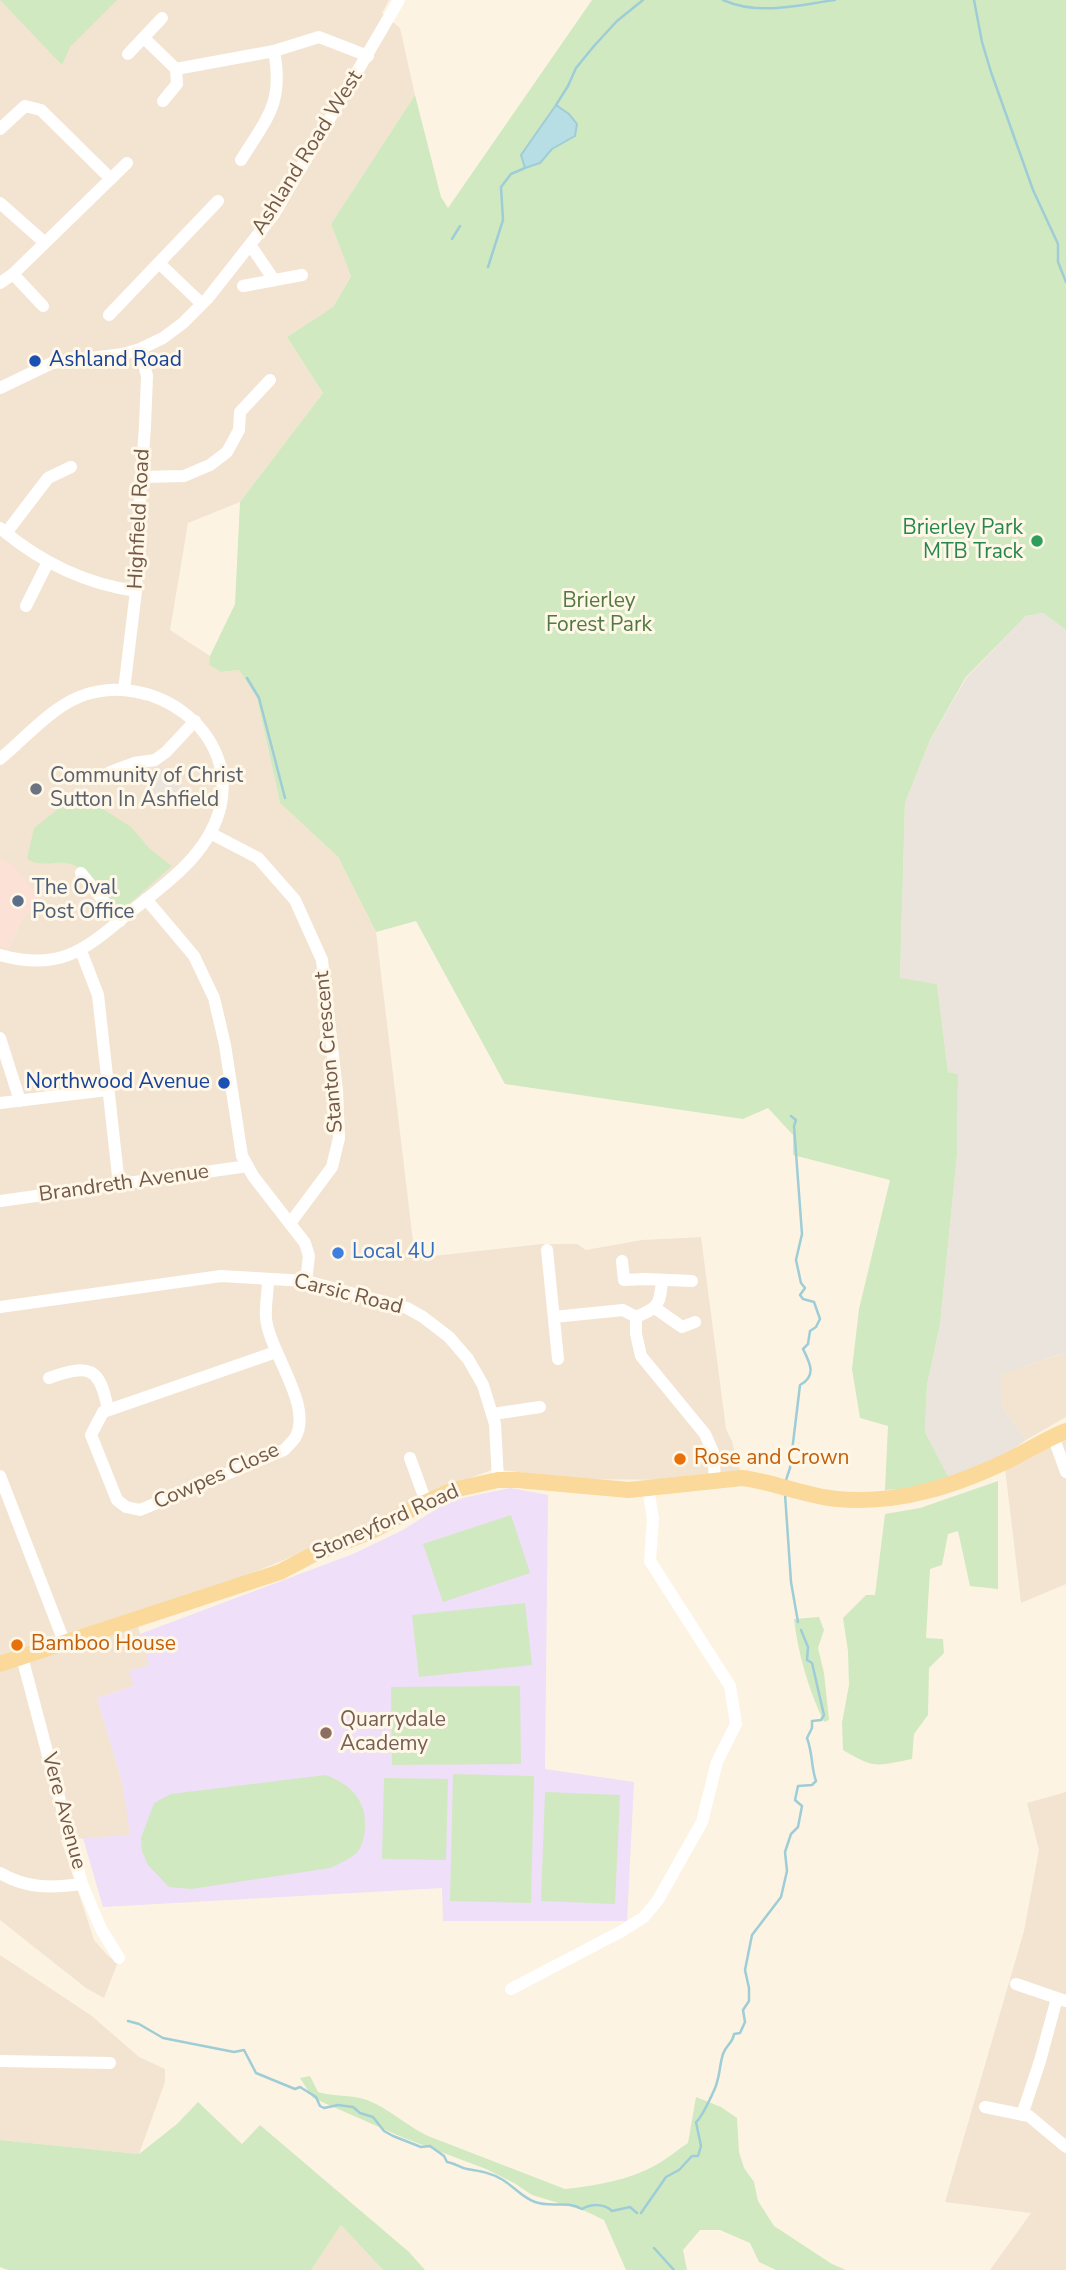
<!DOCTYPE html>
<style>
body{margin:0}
canvas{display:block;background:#fcf3e2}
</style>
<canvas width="1066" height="2270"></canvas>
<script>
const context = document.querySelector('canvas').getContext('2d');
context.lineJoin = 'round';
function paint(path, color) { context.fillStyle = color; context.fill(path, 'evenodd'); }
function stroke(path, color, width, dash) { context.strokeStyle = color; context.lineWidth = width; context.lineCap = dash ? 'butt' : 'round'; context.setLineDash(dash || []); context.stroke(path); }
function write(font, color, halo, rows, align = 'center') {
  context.font = font + ' "Nunito Sans",sans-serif'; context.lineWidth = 6; context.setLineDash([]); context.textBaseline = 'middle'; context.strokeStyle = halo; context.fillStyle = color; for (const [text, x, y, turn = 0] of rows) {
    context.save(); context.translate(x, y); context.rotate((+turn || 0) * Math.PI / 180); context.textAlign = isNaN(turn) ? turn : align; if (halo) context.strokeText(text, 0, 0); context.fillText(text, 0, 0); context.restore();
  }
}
const residential = new Path2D(`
 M0 0H389L382 13 400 28 415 95 331 224 351 275 333 307 287 337 323 393 240 502 188 523 170 630 210 656 209 665 221 672 239 670 257 698 280 803 338 857 376 932 415 1258 542 1244H577L586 1250 642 1240 701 1237 726 1429 732 1441 740 1472 678 1480 574 1479 494 1469 413 1500 370 1525 237 1579 135 1617 150 1665 133 1686 97 1698 122 1782 131 1835 61 1840 94 1940 109 1957 118 1962 104 1998 86 1988 0 1920Z
 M1064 1353 1066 1359V1417L1026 1440 1003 1408 999 1375Z
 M1066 1434V1584L1021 1603 1005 1468Z
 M1066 1792V2270H990L1031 2213 945 2202 1024 1931 1039 1850 1027 1803Z
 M0 1955 92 2016 139 2057 165 2069V2082L139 2154 0 2140Z
 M341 2225 383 2270H311Z`);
const commercial = new Path2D(`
 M0 859 13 865 43 902 24 917 9 949 0 946Z`);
const industrial = new Path2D(`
 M1043 613 1066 630V1359L1063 1353 1000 1375 1003 1408 1026 1440 1004 1456 950 1480 925 1432 927 1385 940 1325 957 1155 958 1074 948 1072 937 984 900 979 905 803 930 740 967 677 1026 616Z
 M159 765 184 785 168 804 143 783Z`);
const education = new Path2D(`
 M510 1488 548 1495 545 1769 634 1782 627 1921H443L442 1888 103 1907 83 1838 130 1835 122 1782 97 1698 133 1686 129 1671 149 1665 140 1634 353 1554 401 1531 440 1507 439 1503Z`);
const green = new Path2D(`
 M0 0H117L70 47 62 65Z
 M592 0H1066V630L1043 613 1026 616 966 677 930 740 905 803 900 978 937 984 948 1072 958 1074 957 1155 940 1325 927 1385 925 1432 950 1480 915 1488 885 1490 888 1426 860 1418 852 1369 859 1309 890 1180 793 1155V1135L768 1108 743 1119 505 1084 416 921 376 932 338 857 280 803 257 698 239 670 221 672 209 665 210 656 235 604 240 502 323 393 287 337 333 307 351 276 331 224 415 95 441 197 448 208Z
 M77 794H93L103 809 131 827 151 850 172 866 121 911H117C104 895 88 865 65 863 51 862 41 867 27 859L34 828Z
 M998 1481V1589L970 1586 958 1531 948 1534 942 1565 930 1569 926 1638 943 1639 944 1653 929 1668 928 1715 914 1734 912 1759C876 1766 875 1769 843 1750L842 1723 849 1685 848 1651 843 1618 866 1595H875L885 1514 920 1508Z
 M511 1515 530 1573 443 1602 423 1544Z
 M525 1603 532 1665 419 1677 412 1615Z
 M819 1617 824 1630 818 1648 824 1673 829 1720 824 1722C809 1691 798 1654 794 1619Z
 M520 1686 521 1764 392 1765 391 1687Z
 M453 1774 534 1776 531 1903 450 1901Z
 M326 1775C351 1785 367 1800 365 1829 365 1835 362 1845 359 1850 352 1859 340 1863 330 1868L191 1889 169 1887 148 1865 142 1851 141 1838 154 1803 171 1794Z
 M384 1778 448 1779 446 1860 382 1859Z
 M545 1792 620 1795 615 1904 541 1901Z
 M310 2076 318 2092C334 2097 351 2094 367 2100 388 2108 407 2126 428 2136L565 2189C595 2186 629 2180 656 2165 667 2159 677 2150 688 2143L696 2097 721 2107 737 2118 739 2152 744 2168 754 2182 758 2201 774 2226 832 2264 846 2270H776L759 2262 750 2243 720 2230H700L683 2250 687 2270H626L604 2220 585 2211 532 2195 514 2183 486 2169 404 2138 313 2098 300 2078Z
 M198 2102 242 2144 260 2125 409 2252 425 2270H383L341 2225 311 2270H8L0 2267V2140L139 2154 177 2124Z`);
const water = new Path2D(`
 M556 105 569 114 577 124 575 136 552 149 540 163 525 168 521 155Z`);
const stream = new Path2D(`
 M723 0C759 16 797 5 835 0
 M974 0 982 42 991 72 1033 190 1058 244V262L1066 282
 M556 105 568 86 576 68 594 46 617 21 643 0
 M452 239 460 226
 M488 267 503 220 501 187 511 174 525 168
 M247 678 259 698 285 798
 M786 1480 790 1468 800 1385C817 1376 810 1363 803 1349L808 1344 810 1331 816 1327 820 1319 814 1302 803 1299 800 1295 805 1288 801 1283 796 1260 802 1234 794 1126 796 1120 791 1116
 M785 1494 791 1582 798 1622
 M128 2021 139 2024 163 2038 234 2052 244 2050 256 2073 295 2089 300 2087 316 2097 320 2106 324 2108 338 2105 353 2107 360 2113 373 2117 384 2131 393 2136 421 2147 430 2146 444 2156 447 2162C455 2163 460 2168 467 2169 480 2171 492 2173 503 2180 513 2186 523 2198 535 2202 552 2208 566 2200 582 2209 591 2204 604 2203 612 2211L630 2207 637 2213
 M641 2213 666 2177 679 2170 692 2156H698L701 2146 696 2122C701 2119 716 2088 717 2082 720 2073 720 2063 723 2054 726 2045 733 2043 734 2034L740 2033 745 2022 743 2010 749 2001V1988L745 1970 752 1935 781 1897 787 1871 785 1852 791 1834 798 1827 802 1806 795 1800 798 1786 812 1785 816 1781C811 1767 813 1754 807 1738L812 1728V1721L821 1720 824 1715 812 1663 807 1660 808 1647 801 1630
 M654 2248 674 2270`);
const minor = new Path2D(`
 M144 38 176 69 274 51 319 37 368 56
 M128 54 162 18
 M163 101 177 84 176 69
 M0 129 25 106 41 110 111 179
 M241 160C267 118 284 103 274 51
 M0 203 44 242
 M251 246 274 280
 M159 263 202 304
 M13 274 43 306
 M0 283 13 274 127 163
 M243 286 302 275
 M109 315 218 201
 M0 388 52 363 123 354 140 349 163 338 183 323 208 298 274 214 399 0
 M142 477 184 476 210 465 227 452 239 430 240 412 270 380
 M0 528C39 561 86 584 136 591
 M6 533 48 478 71 467
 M26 606 48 562
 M124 690 136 591 138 526 145 426 147 376 140 349
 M0 759C25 738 50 709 79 697 152 668 242 732 219 812 205 859 160 888 124 917 83 952 57 971 0 955
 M110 772 134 763 155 760 166 752 195 721
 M210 833 258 858 295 900 322 960 337 1091 339 1138 332 1167 291 1222
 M81 873 120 921
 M146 899 194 956 214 998 225 1045 242 1156 253 1176 305 1243 309 1256 306 1281
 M81 951 98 995 119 1185
 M0 1038 20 1101
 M0 1103 107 1090
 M0 1201 248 1166
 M547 1250 558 1359
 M622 1261 624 1280 645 1279 692 1281
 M268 1279C268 1292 265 1306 266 1318 269 1352 314 1406 295 1438 292 1442 288 1446 284 1450L140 1510 126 1507 117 1500 91 1435 103 1412 276 1352
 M0 1307 221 1276 306 1281 407 1308 423 1317 449 1337 468 1359 483 1385 495 1424 498 1480
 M655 1308 682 1327 695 1322
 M554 1317 623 1310 636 1317V1334L641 1356 705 1434 713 1452 715 1479
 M636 1317C659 1307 660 1305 662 1280
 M49 1378C89 1364 100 1366 108 1410
 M493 1414 540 1407
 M1053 1436 1066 1472
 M410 1458 426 1502
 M0 1476 65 1644
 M22 1657 82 1884 101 1929 119 1958
 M0 1873C27 1889 52 1888 82 1884
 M1016 1984 1066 2001
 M511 1989 622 1931 644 1917 658 1900 702 1822 717 1762 736 1724 730 1686 650 1561 653 1519 648 1488
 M0 2061 110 2063
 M985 2107 1029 2116 1066 2147
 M1022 2115 1040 2061 1057 1998`);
const major = new Path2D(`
 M0 1664 280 1572 316 1553 372 1531 418 1506 453 1490 498 1480H518L629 1490 742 1478C775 1482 805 1496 837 1499 899 1505 958 1485 1013 1458 1031 1449 1048 1438 1066 1431`);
const markers = [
 [35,361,7,"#1a4fb4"],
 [1037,541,7,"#2e9e5b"],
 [36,789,7,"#6b7280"],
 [18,901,7,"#5c6f8a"],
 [224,1083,7,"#1a4fb4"],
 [338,1253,7,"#3f7fe0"],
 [680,1459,7,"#e8710a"],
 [17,1645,7,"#e8710a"],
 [326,1733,7,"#8d6e63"]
];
const streetNames = [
 ["Ashland Road West",308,153,-58],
 ["Highfield Road",140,519,-87],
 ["Stanton Crescent",330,1052,-95],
 ["Brandreth Avenue",124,1184,-8],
 ["Carsic Road",348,1295,14],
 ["Cowpes Close",217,1477,-24],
 ["Stoneyford Road",386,1523,-24],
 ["Vere Avenue",63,1811,75]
];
const transitNames = [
 ["Ashland Road",49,361],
 ["Northwood Avenue",210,1083,"right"]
];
const leisureNames = [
 ["Brierley Park",1023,529],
 ["MTB Track",1023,553]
];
const parkNames = [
 ["Brierley",599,602],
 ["Forest Park",599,626]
];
const worshipNames = [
 ["Community of Christ",50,777],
 ["Sutton In Ashfield",50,801]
];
const serviceNames = [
 ["The Oval",32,889],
 ["Post Office",32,913]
];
const shopNames = [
 ["Local 4U",352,1253]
];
const foodNames = [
 ["Rose and Crown",694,1459],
 ["Bamboo House",31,1645]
];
const educationNames = [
 ["Quarrydale",340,1721],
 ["Academy",340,1745]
];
paint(residential, '#f3e4d1');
paint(commercial, '#fce2d6');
paint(industrial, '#ebe4dd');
paint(education, '#efdff8');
paint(green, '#d1e9c1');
paint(water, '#b7dee5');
stroke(water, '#9ecdd7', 2);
stroke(stream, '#9ecdd7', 2.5);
stroke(minor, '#fff', 12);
stroke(major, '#fad99b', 16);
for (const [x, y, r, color] of markers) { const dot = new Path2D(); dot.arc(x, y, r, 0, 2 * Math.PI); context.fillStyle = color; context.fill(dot); stroke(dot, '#fff7e8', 2.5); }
write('21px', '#735949', '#fff7e8', streetNames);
write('21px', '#164399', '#fff7e8', transitNames, 'left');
write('21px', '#27864d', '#fff7e8', leisureNames, 'right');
write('21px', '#517941', '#fff7e8', parkNames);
write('21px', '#5b616d', '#fff7e8', worshipNames, 'left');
write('21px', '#4e5e75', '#fff7e8', serviceNames, 'left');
write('21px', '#366cbe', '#fff7e8', shopNames, 'left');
write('21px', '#c56008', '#fff7e8', foodNames, 'left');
write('21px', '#785e54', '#fff7e8', educationNames, 'left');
</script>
